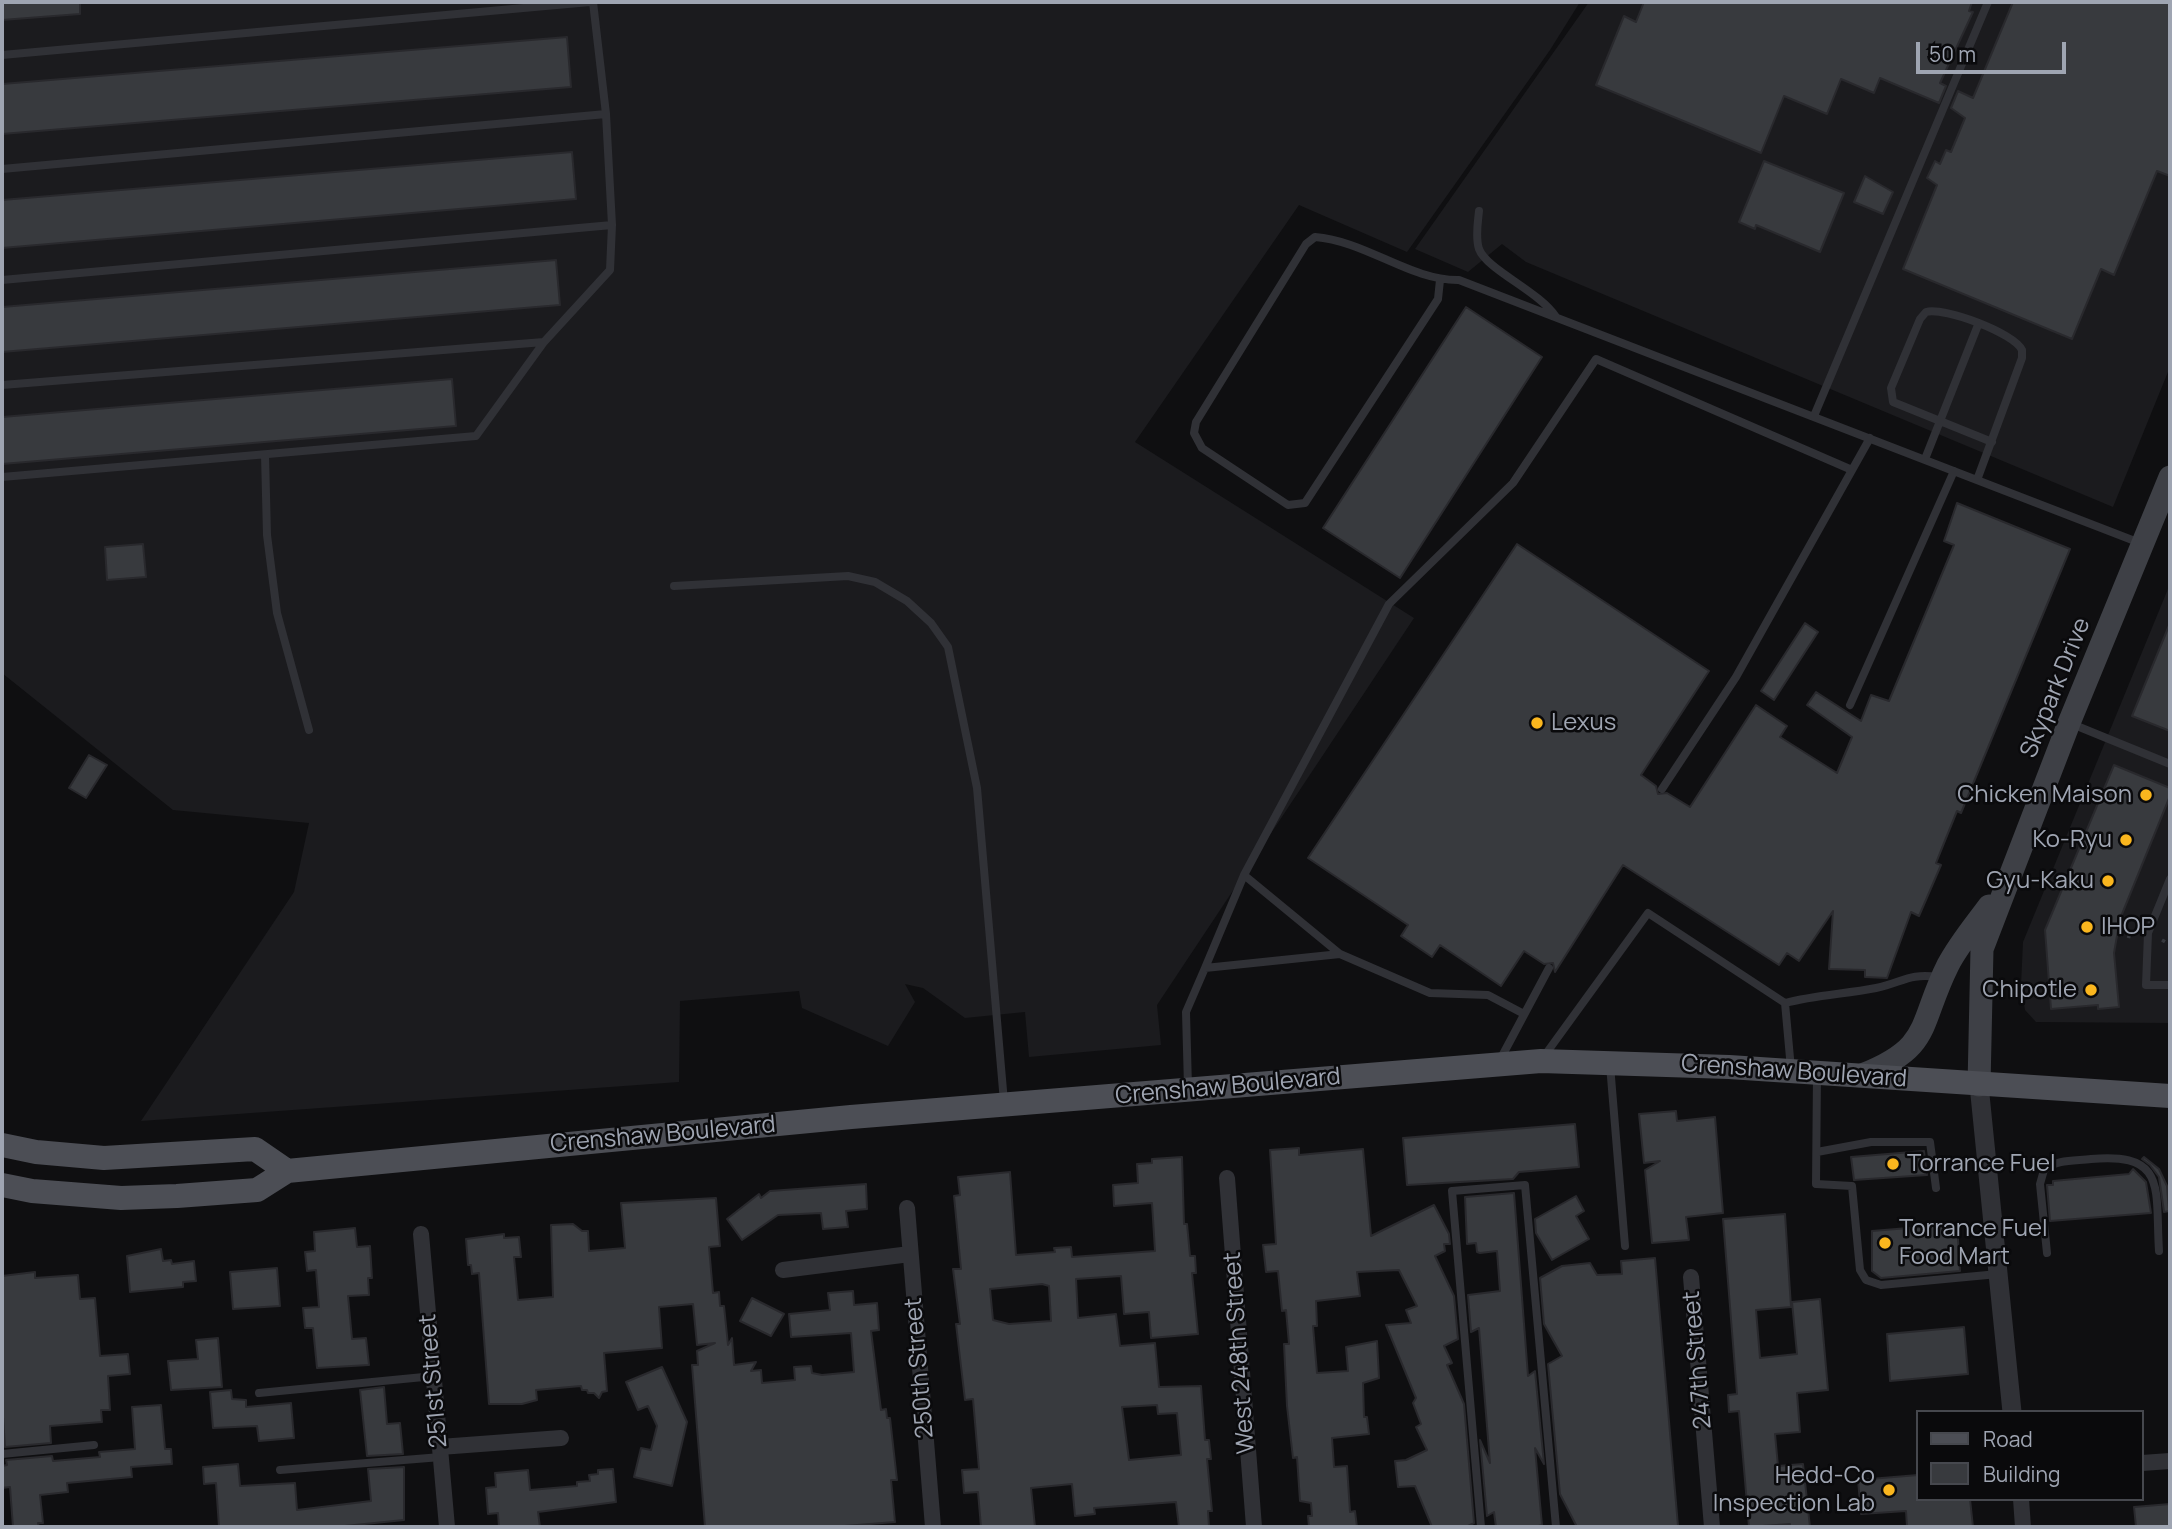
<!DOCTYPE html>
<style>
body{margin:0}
#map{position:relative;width:2172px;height:1529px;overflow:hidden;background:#0f0f11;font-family:Manrope,sans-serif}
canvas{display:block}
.frame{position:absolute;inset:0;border:4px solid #9fa5b2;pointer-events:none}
.legend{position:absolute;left:1916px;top:1410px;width:228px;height:91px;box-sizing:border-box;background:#0a0a0c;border:2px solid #46484e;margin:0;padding:9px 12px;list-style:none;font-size:21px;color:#9fa5b2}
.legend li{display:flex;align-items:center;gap:14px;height:35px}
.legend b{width:35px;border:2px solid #46484e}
.scale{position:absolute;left:1916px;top:42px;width:150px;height:32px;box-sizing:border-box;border:4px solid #9fa5b2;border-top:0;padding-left:9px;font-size:21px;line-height:24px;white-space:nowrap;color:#9fa5b2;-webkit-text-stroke:5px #0a0a0c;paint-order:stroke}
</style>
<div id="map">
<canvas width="2172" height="1529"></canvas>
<div class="frame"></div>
<ul class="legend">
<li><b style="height:9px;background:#4c4e55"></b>Road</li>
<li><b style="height:19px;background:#383a3e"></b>Building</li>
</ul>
<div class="scale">50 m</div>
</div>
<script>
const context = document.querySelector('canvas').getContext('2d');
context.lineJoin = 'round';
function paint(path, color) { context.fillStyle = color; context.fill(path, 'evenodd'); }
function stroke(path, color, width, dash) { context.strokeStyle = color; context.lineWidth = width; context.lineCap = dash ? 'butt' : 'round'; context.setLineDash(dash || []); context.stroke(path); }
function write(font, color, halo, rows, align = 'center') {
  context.font = font + ' Manrope,sans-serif'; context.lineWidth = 5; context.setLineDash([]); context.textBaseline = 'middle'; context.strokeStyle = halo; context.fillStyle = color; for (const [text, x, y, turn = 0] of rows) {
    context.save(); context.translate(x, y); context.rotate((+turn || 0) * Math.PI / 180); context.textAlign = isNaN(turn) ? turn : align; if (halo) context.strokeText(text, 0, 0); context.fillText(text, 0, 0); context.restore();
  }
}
const built = new Path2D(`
 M2 2H1580L1550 50 1407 252 1299 205 1135 442 1414 618 1157 1005 1161 1045 1029 1057 1025 1012 965 1018 923 988 905 984 915 1002 888 1046 802 1008 799 991 680 1001 679 1082 141 1121 294 892 309 823 173 810 2 673Z
 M1589 2H2170V367L2113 507 1526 262 1502 244 1468 272 1415 249Z
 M2170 584V1023L2036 1022 2025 1010 2021 985 2023 942Z`);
const building = new Path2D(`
 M2 2H80V14L2 20Z
 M1644 2H1972L1969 11 1973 12 1940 83 1946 86 1939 103 1880 78 1874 93 1841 79 1827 114 1784 96 1761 153 1596 85 1624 16 1636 22Z
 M2013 2H2170V176L2157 171 2114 275 2101 269 2072 339 1903 269 1937 185 1927 178 1935 161 1940 164 1946 150 1951 152 1965 118 1951 108 1958 91 1973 98Z
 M567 37 571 87 2 134V84Z
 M572 152 576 199 2 248V200Z
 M1764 161 1844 193 1820 252 1756 225 1755 229 1739 222Z
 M1865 176 1893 192 1883 214 1854 202Z
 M556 260 560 305 2 352V307Z
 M1466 307 1542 357 1400 578 1323 528Z
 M452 379 456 426 2 464V417Z
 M1957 503 2070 549 1961 813 1957 811 1942 848 1936 863 1941 865 1919 916 1911 912 1887 978 1865 977V970L1829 969 1833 911 1799 961 1787 953 1779 965 1623 865 1555 972 1553 963 1544 964 1524 951 1501 986 1440 945 1432 957 1401 936 1408 925 1308 858 1517 544 1709 671 1641 775 1656 786 1658 794 1667 793 1690 807 1756 705 1787 726 1780 737 1837 773 1852 737 1807 705 1816 692 1861 721 1871 695 1889 701 1954 545 1944 541Z
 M143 544 146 577 107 580 105 547Z
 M1805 623 1818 632 1774 700 1761 691Z
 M2170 623V731L2132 716Z
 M89 755 107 765 86 798 69 788Z
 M2114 765 2170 788V796L2120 919 2114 953 2119 1007 2098 1009V1005L2051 1009 2045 930Z
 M1676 1111 1677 1121 1715 1117 1723 1213 1686 1217 1689 1240 1652 1243 1645 1170 1660 1161 1644 1163 1639 1114Z
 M1575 1124 1579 1167 1519 1172 1513 1179 1407 1185 1403 1138Z
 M1299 1148V1155L1363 1149 1371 1236 1434 1205 1449 1234 1450 1244H1444L1445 1251 1435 1256 1454 1296 1458 1339 1444 1346 1452 1363 1447 1365 1464 1404 1474 1523 1466 1527H1432L1415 1486 1398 1487 1395 1461 1406 1460 1427 1450 1416 1427 1421 1424 1413 1403 1416 1398 1386 1325 1411 1323 1406 1310 1417 1306 1399 1270 1357 1272 1360 1296 1316 1301 1317 1326H1313L1317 1373 1348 1371 1346 1347 1377 1341 1379 1378 1363 1383 1364 1417H1367L1369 1434 1332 1438 1334 1467 1347 1466 1350 1512 1355 1511 1357 1527H1309L1308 1516H1312L1311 1503 1300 1501 1297 1457 1293 1458 1287 1406 1284 1344H1289L1286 1310 1282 1311 1278 1271 1266 1272 1263 1245 1276 1244 1270 1150Z
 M1924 1151 1927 1175 1854 1180 1851 1157Z
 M1182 1157 1184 1224H1187L1190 1256H1195L1196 1273H1192L1198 1334 1151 1338 1149 1312 1124 1314 1121 1276 1076 1279 1078 1318 1116 1314 1120 1346 1155 1343 1159 1387 1201 1386 1205 1440H1209L1211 1459H1207L1212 1511H1208L1209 1527H1179L1176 1502 1094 1508 1095 1514 1075 1516 1072 1484 1031 1488 1035 1527H981L978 1492 964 1493 962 1470 979 1469 973 1399 965 1400 956 1324H960L953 1269H961L954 1196 960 1195 958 1177 1010 1172 1016 1255 1055 1252 1054 1248 1071 1247 1072 1257 1155 1251 1152 1203 1114 1206 1113 1185 1138 1183 1137 1164 1152 1163V1159ZM1042 1284 1049 1286 1051 1321 1009 1324 993 1320 990 1289ZM1157 1405 1158 1414 1177 1413 1181 1455 1129 1460 1122 1407Z
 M2144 1157 2159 1169 2167 1186 2169 1211 2164 1212 2159 1177 2150 1165 2142 1159Z
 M2133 1169 2146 1182 2151 1213 2050 1221 2047 1185H2053V1181L2129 1174Z
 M866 1184 867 1209 846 1211 848 1227 823 1229 821 1213 778 1215 742 1240 727 1219 759 1194 761 1198 770 1191Z
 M1514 1193 1528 1376 1535 1371 1544 1464 1535 1448 1542 1525 1535 1527H1496L1494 1512 1487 1516 1480 1440 1490 1463 1479 1328 1471 1332 1468 1295 1500 1291 1497 1251 1480 1253 1477 1252 1476 1243 1467 1244 1465 1197Z
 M1576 1196 1584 1211 1576 1216 1589 1239 1552 1260 1536 1233 1535 1219Z
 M716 1198 720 1246 709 1247 713 1293 719 1292 720 1306H724L728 1345 732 1338 734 1365 756 1362 751 1371 761 1370 762 1383 795 1380 794 1367 811 1366 812 1373 822 1375 854 1372 851 1333 791 1337 789 1314 830 1310 828 1293 853 1291 854 1305 877 1303 879 1330 871 1331 881 1410 886 1409 887 1418H890L897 1480H891L895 1522 832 1527H705L692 1365H698L697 1351 715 1343 697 1345 693 1304 659 1307 662 1348 604 1353 607 1391 602 1392 599 1398 594 1393H588L587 1390H582L581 1386 536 1390 537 1400 522 1404H489L479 1273 472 1274 471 1265H468L466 1239 504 1234V1238L519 1237 521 1257H514L518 1300 553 1297 551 1225 573 1224 582 1231H588L589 1251 625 1248 621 1203Z
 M1785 1214 1791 1307 1756 1310 1760 1358 1797 1354 1792 1302 1820 1299 1828 1390 1797 1393 1800 1432 1775 1434 1778 1466 1803 1464 1810 1527H1790V1524L1749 1527 1739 1411 1729 1412 1728 1395 1737 1394 1723 1219Z
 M1957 1224 1960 1271 1881 1278 1872 1271V1231Z
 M355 1228 357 1247 370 1246 372 1278H368L369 1295 348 1296 352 1339 366 1338 369 1365 317 1368 313 1328H305L303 1308 319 1307 316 1270 307 1271 305 1252 315 1251 314 1232Z
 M161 1249 163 1261 171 1260 172 1264 194 1261 196 1281 183 1282V1287L130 1292 127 1256Z
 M1655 1258 1678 1526 1577 1527 1560 1494 1548 1364 1562 1356 1544 1324 1540 1278 1562 1266 1590 1263 1597 1275 1622 1274 1621 1261Z
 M277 1268 280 1306 233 1309 230 1272Z
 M35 1272V1278L78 1275 80 1299 95 1298 100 1356 128 1354 130 1374 108 1376 110 1410H101L102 1422 50 1426 51 1443 5 1447 2 1402V1276Z
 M752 1298 784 1314 771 1336 740 1321Z
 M1964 1327 1968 1374 1890 1381 1887 1334Z
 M218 1338 222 1387 171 1390 168 1361 198 1359 196 1340Z
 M662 1367 687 1422 672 1486 634 1477 641 1448 651 1450 657 1426 648 1406 638 1410 626 1382Z
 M384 1387 387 1424 400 1423 403 1454 367 1456 360 1390Z
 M231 1390 232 1399 246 1400V1407L291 1403 294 1438 259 1441 257 1426 213 1428 210 1392Z
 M161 1405 165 1449H171L172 1464 131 1467 132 1477 67 1483 68 1492 40 1495 43 1523H38L39 1527H13L10 1487 2 1488V1466L7 1465 6 1460 52 1456 53 1461 100 1457 99 1452 135 1449 132 1407Z
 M238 1464 240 1486 295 1483 297 1510 371 1501 368 1469 404 1467V1520L335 1527H219L216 1483 204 1484 203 1467Z
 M613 1469 616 1502 538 1512 540 1527H499L498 1513 488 1514 486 1488 496 1487 495 1473 528 1470 530 1490 577 1486V1482L590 1481 589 1475 598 1474V1470Z
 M1918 1475V1499H1970L1973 1527H1907L1906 1511 1861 1514 1858 1480Z
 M2170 1504V1527H2136L2134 1507Z`);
const path = new Path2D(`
 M2119 934 2135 938
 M2162 940 2170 945`);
const service = new Path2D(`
 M593 2 606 114
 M2 55 590 2
 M2 169 606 114 612 225
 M1479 211C1478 222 1475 237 1479 249 1487 270 1539 291 1556 317
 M2 280 612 225 610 270 544 342
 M1440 280 1438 299 1305 503 1288 505 1202 448 1194 433 1196 422 1306 244 1315 237C1366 241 1411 281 1459 280L2140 543
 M2 385 544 342 476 436 2 477
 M1814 416 1988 2
 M265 455 267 535 277 613 309 730
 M1925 459 1978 325
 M1977 480 2022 358V350C2014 333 1945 307 1926 312L1920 319 1891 388 1893 402 1992 442
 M674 586 848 576 875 582 907 601 931 623 948 647 977 788 1004 1102
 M1850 705 1954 471
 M2072 724 2170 764
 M1662 789 1736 677 1870 438
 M1244 875 1205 968 1340 954
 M2170 879 2148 933 2146 985H2170
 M1785 1003 1791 1069
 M1524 1014 1488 995 1430 993 1340 954 1244 875 1389 604 1513 483 1596 359 1852 470
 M1545 1055 1648 913 1785 1003C1815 995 1845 994 1876 988 1904 982 1908 973 1939 977
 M1501 1058 1549 968
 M1610 1065 1625 1246
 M1817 1075 1816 1184 1852 1186 1860 1270 1866 1280 1881 1285 1998 1274
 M1188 1087 1186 1012 1205 968
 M1817 1152 1871 1142H1930L1936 1188
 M2047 1253 2040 1184 2044 1170C2057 1159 2075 1161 2091 1159 2168 1152 2155 1190 2159 1251
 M259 1393 434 1376
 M2 1454 94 1445
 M280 1470 441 1457
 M1481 1527 1452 1191 1525 1185 1556 1527`);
const minor = new Path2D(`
 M1227 1178 1254 1527
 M907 1208 933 1527
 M421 1234 447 1527
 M783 1270 910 1254
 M1691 1277 1712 1527
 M440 1447 561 1438
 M2142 1463 2170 1461
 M2021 1499 2023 1527`);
const tertiary = new Path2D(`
 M1979 1085 2012 1412`);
const secondary = new Path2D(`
 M1862 1075C1933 1047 1918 1025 1948 965 1959 944 1975 925 1989 906
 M1979 1085 1982 949 2069 723 2170 477`);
const primary = new Path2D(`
 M2 1145 36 1152 104 1158 255 1149 287 1171
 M2 1185 32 1191 121 1198 177 1196 257 1190 287 1171 851 1117 1541 1061 1729 1067 2170 1096`);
const markers = [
 [1537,723,7,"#fab61e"],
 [2146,795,7,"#fab61e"],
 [2126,840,7,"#fab61e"],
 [2108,881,7,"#fab61e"],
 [2087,927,7,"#fab61e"],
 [2091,990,7,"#fab61e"],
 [1893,1164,7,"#fab61e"],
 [1885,1243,7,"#fab61e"],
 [1889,1490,7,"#fab61e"]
];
const streetNames = [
 ["Skypark Drive",2056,688,-68],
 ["Crenshaw Boulevard",1794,1072,4],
 ["Crenshaw Boulevard",1228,1087,-5],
 ["Crenshaw Boulevard",663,1135,-5],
 ["West 248th Street",1240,1353,-94],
 ["247th Street",1698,1360,-95],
 ["250th Street",920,1368,-95],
 ["251st Street",434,1381,-95]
];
const poiNames = [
 ["Lexus",1551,723,"left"],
 ["Chicken Maison",2132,795],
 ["Ko-Ryu",2112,840],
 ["Gyu-Kaku",2094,881],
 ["IHOP",2101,927,"left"],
 ["Chipotle",2077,990],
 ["Torrance Fuel",1907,1164,"left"],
 ["Torrance Fuel",1899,1229,"left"],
 ["Food Mart",1899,1257,"left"],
 ["Hedd-Co",1875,1476],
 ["Inspection Lab",1875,1504]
];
paint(built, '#1b1b1e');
paint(building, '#383a3e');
stroke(building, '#29292d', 2);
stroke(path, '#36383d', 3.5, [3.5, 5]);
stroke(service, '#303136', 8);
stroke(minor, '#303136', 16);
stroke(tertiary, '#303136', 19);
stroke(secondary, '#3e4046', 23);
stroke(primary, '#4c4e55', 24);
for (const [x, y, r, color] of markers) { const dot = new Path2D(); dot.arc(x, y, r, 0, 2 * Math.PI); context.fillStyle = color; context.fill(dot); stroke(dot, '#0a0a0c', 2.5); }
write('24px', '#9fa5b2', '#0a0a0c', streetNames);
write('24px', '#9fa5b2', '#0a0a0c', poiNames, 'right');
</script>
